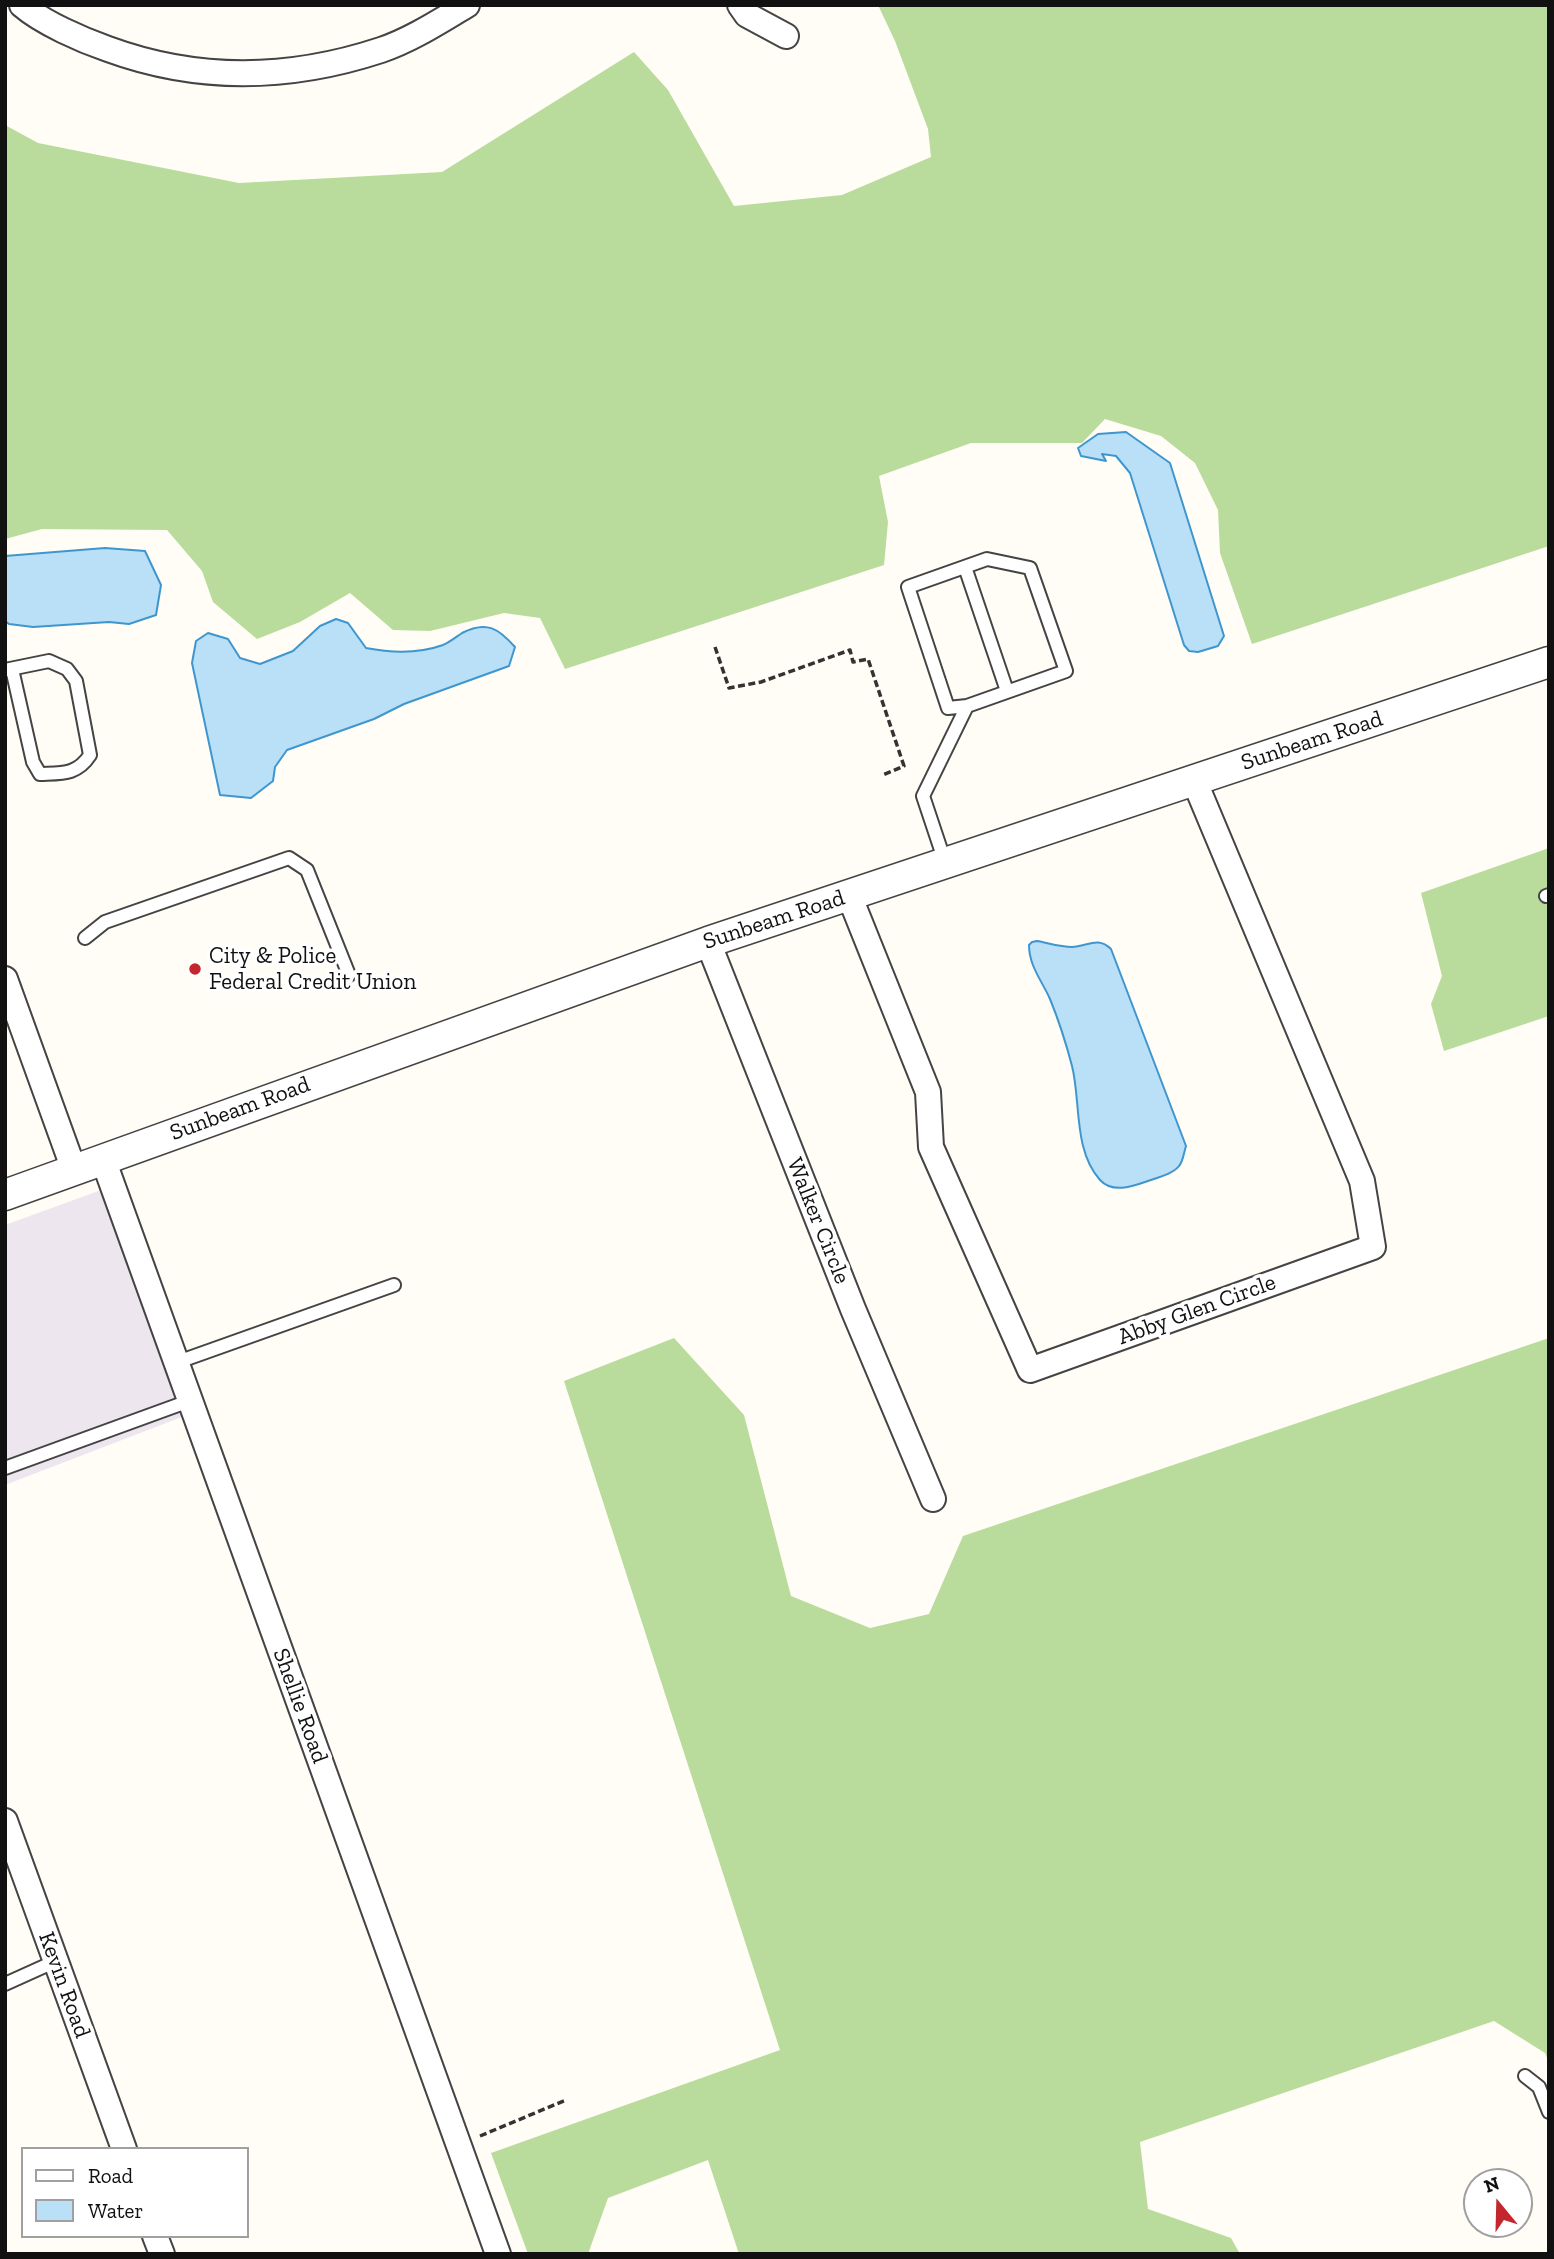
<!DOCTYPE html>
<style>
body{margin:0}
#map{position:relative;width:1554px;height:2259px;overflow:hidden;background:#fffdf5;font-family:"Zilla Slab",serif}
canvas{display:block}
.frame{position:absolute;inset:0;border:7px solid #111;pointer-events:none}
.legend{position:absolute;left:21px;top:2147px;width:228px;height:91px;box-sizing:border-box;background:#fff;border:2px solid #a0a0a0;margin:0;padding:9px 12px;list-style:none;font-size:21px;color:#111}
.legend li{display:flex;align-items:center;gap:14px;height:35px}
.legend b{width:35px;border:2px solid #a0a0a0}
.north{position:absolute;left:1463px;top:2168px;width:70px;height:70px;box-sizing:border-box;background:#fff;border:2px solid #a0a0a0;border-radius:50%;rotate:341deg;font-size:19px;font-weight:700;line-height:28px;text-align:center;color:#111}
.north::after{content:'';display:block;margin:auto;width:24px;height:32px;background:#c4262e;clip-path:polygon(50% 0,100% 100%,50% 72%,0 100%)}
</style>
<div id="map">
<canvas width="1554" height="2259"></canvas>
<div class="frame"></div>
<ul class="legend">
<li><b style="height:9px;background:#fff"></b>Road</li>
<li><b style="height:19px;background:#b9e0f7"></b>Water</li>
</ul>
<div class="north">N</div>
</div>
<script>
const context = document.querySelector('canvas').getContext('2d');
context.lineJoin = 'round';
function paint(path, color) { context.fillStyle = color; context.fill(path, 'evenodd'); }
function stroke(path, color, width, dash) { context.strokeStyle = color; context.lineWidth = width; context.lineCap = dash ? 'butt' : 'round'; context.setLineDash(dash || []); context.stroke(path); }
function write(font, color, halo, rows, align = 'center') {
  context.font = font + ' "Zilla Slab",serif'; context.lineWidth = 7; context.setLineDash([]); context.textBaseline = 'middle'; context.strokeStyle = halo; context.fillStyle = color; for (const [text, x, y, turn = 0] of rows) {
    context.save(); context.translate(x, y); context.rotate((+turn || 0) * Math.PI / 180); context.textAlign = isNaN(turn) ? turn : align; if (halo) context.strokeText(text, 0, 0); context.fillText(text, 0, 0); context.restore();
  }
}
const industrial = new Path2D(`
 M123 1182 200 1410 5 1485V1225Z`);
const forest = new Path2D(`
 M878 5H1549V546L1252 644 1220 553 1218 510 1195 463 1161 436 1105 419 1082 443H971L879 476 888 522 884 565 565 669 540 618 504 613 430 631 393 630 350 593 300 622 257 639 213 602 202 571 167 530 42 529 5 539V125L38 143 239 183 442 172 634 52 668 90 734 206 842 195 931 157 928 129 895 41Z
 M1549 848V1016L1444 1051 1431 1004 1442 976 1421 893Z
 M674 1338 744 1415 791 1596 870 1628 929 1614 963 1536 1549 1338V2062L1545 2053 1494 2021 1140 2142 1148 2209 1231 2238 1240 2254H739L708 2160 608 2198 588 2254H528L491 2153 780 2050 564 1381Z`);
const water = new Path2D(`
 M1126 432 1170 463 1224 636 1218 646 1198 652 1189 651 1184 645 1130 473 1116 456 1102 454 1106 461 1081 456 1078 448 1098 434Z
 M105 548 145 551 161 585 156 615 129 624 109 622 33 627 9 624 5 621V556Z
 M336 619 348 623 366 648C392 653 418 654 443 645 450 642 456 637 462 633 487 620 499 629 515 647L509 666 404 704 374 719 287 750 275 767 273 781 251 798 220 795 192 663 196 641 208 633 228 639 240 658 260 664 293 651 320 626Z
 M1037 941C1048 943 1061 947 1072 947 1088 946 1098 936 1111 949L1186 1146C1184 1152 1183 1162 1179 1166 1172 1175 1155 1178 1145 1182 1131 1187 1112 1193 1100 1180 1073 1150 1081 1101 1072 1066 1066 1043 1059 1021 1050 999 1042 981 1029 966 1029 945L1032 942Z`);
const path = new Path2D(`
 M715 647 729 688 761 682 850 650 853 662 868 659 904 766 883 775
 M480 2136 566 2100`);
const service = new Path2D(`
 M965 567 1007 691
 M5 670 49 661 67 669 76 681 90 755C77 775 62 773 40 774L33 762 12 669
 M945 862 923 796 967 706 1066 671 1030 568 987 559 908 587 948 708 967 706
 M1546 896 1549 895
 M85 938 105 922 289 858 307 870 349 975
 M175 1363 394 1285
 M5 1468 189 1401
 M5 1984 56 1961
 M1525 2076 1539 2087 1549 2112`);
const minor = new Path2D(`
 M22 5C43 23 82 40 108 49 198 82 290 80 381 50 411 40 440 21 467 5
 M740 5 747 15 786 36
 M849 895 928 1092 931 1147 1030 1370 1373 1247 1362 1181 1194 780
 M708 942 853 1309 933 1499
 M5 979 74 1170
 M103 1159 498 2254
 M5 1821 124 2149
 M155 2236 162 2254`);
const tertiary = new Path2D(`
 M5 1195 708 942 1549 662`);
const markers = [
 [195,969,7,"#c4262e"]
];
const streetNames = [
 ["Sunbeam Road",1312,741,-18],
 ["Sunbeam Road",774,920,-18],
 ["Sunbeam Road",240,1109,-20],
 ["Walker Circle",818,1221,68],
 ["Abby Glen Circle",1197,1310,-20],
 ["Shellie Road",300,1706,70],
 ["Kevin Road",64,1985,70]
];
const poiNames = [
 ["City & Police",209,956],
 ["Federal Credit Union",209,982]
];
paint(industrial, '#eee6ef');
paint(forest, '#b9dc9c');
paint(water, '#b9e0f7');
stroke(water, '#3f96cf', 2);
stroke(service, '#444', 16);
stroke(minor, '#444', 28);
stroke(tertiary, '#444', 33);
stroke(path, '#333', 3.5, [7, 3.5]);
stroke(service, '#fff', 12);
stroke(minor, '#fff', 24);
stroke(tertiary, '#fff', 30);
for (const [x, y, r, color] of markers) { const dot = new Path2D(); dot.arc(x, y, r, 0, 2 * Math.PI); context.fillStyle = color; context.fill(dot); stroke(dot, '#fff', 2.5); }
write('23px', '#111', '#fff', streetNames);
write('23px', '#111', '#fff', poiNames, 'left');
</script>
